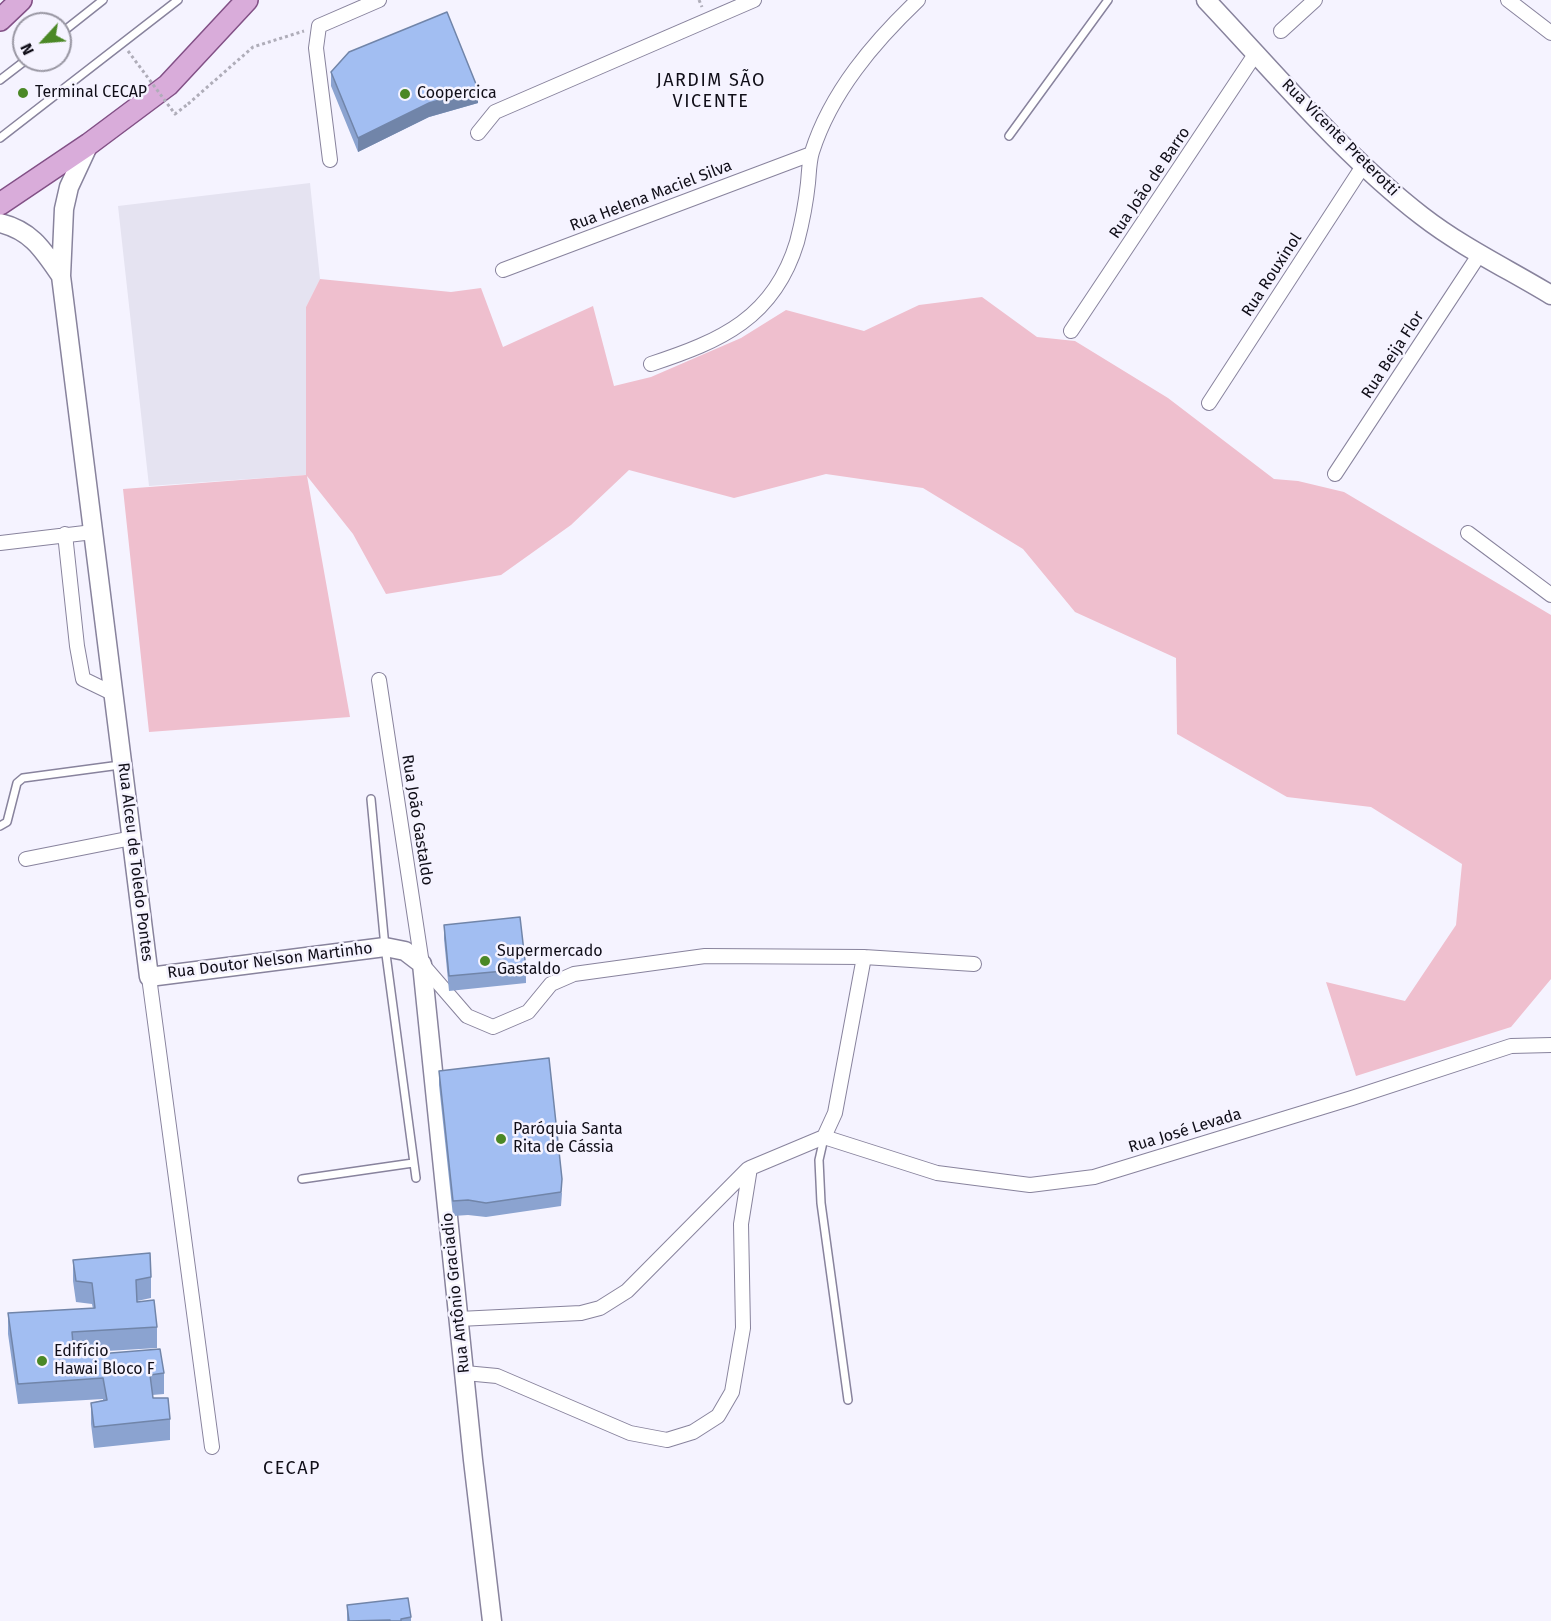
<!DOCTYPE html>
<meta charset="utf-8">
<style>
body{margin:0}
#map{position:relative;width:1551px;height:1621px;overflow:hidden;background:#f5f3ff;font-family:"Fira Sans",sans-serif}
canvas{display:block}
.north{position:absolute;left:12px;top:12px;width:60px;height:60px;box-sizing:border-box;background:#f5f3ff;border:2px solid #9997a3;border-radius:50%;rotate:244deg;font-size:16px;font-weight:700;line-height:24px;text-align:center;color:#100e18}
.north::after{content:'';display:block;margin:auto;width:21px;height:27px;background:#4b8826;clip-path:polygon(50% 0,100% 100%,50% 72%,0 100%)}
</style>
<div id="map">
<canvas width="1551" height="1621"></canvas>
<div class="north">N</div>
</div>
<script>
const context = document.querySelector('canvas').getContext('2d');
context.lineJoin = 'round';
function paint(path, color) { context.fillStyle = color; context.fill(path, 'evenodd'); }
function stroke(path, color, width, dash) { context.strokeStyle = color; context.lineWidth = width; context.lineCap = dash ? 'butt' : 'round'; context.setLineDash(dash || []); context.stroke(path); }
function write(font, color, halo, rows, align = 'center') {
  context.font = font + ' "Fira Sans",sans-serif'; context.lineWidth = 5; context.setLineDash([]); context.textBaseline = 'middle'; context.strokeStyle = halo; context.fillStyle = color; for (const [text, x, y, turn = 0] of rows) {
    context.save(); context.translate(x, y); context.rotate((+turn || 0) * Math.PI / 180); context.textAlign = isNaN(turn) ? turn : align; if (halo) context.strokeText(text, 0, 0); context.fillText(text, 0, 0); context.restore();
  }
}
const built = new Path2D(`
 M310 183 320 279 306 307V475L149 486 118 206Z`);
const green = new Path2D(`
 M320 279 451 292 481 288 503 347 593 306 614 386 651 377 741 338 786 310 864 331 919 305 982 297 1037 337 1075 341 1168 398 1274 479 1298 481 1344 492 1551 615V979L1511 1027 1356 1076 1326 982 1405 1001 1456 925 1462 864 1371 807 1287 797 1177 734 1176 658 1075 612 1023 549 923 488 826 474 734 498 629 470 571 525 501 575 386 594 353 534 307 476 350 717 149 732 123 489 306 475V307Z`);
const path = new Path2D(`
 M699 0 702 7
 M188 104 253 47 304 31`);
const lane = new Path2D(`
 M60 34 103 0
 M0 80 26 60
 M1009 136 1108 0
 M0 138 178 0
 M371 799 385 947 416 1178
 M0 826 7 822 17 783 23 778 120 765
 M824 1138 819 1160 821 1203 848 1400
 M302 1179 413 1163`);
const street = new Path2D(`
 M1508 0 1551 33
 M1281 31 1315 0
 M478 133 495 112 754 0
 M330 160 316 48 319 26 379 0
 M503 270 811 154
 M1071 331 1256 53
 M651 364C721 341 774 318 797 242 802 223 806 202 808 183 809 173 809 162 812 152 831 92 874 42 918 0
 M1209 403 1363 166
 M1335 474 1479 255
 M1468 533 1551 595
 M65 534 77 646 83 679 114 694
 M0 543 93 532
 M379 680 422 964 467 1016 493 1027 528 1012 551 984 574 974 705 956 864 957 974 964
 M26 859 132 838
 M149 977 212 1447
 M824 1137 937 1173 1030 1185 1094 1177 1352 1098 1511 1046 1551 1045
 M459 1319 581 1313 600 1308 627 1291 748 1169
 M465 1373 497 1376 630 1433 667 1440 693 1432 718 1416 732 1392 743 1328 741 1224 750 1168 824 1137 835 1113 864 957`);
const secondary = new Path2D(`
 M1206 0C1276 74 1342 154 1422 216 1462 247 1508 269 1551 295
 M89 144 69 187 64 209 61 276 149 977 385 947 405 951 422 964 473 1460 492 1621
 M0 223C32 231 43 250 61 276`);
const primary = new Path2D(`
 M0 20 21 0
 M0 204 89 144 168 85 247 0`);
const pathBridge = new Path2D(`
 M128 51 175 114 188 104`);
const wall = new Path2D(`
 M331 72 478 103 429 117 358 152 331 86Z
 M444 925 526 969V983L449 991 444 939Z
 M439 1071 562 1193 561 1206 486 1217 468 1215 453 1216 439 1085Z
 M73 1260 151 1277V1298L137 1301V1302L157 1327V1348L73 1353 74 1356 164 1373V1394L152 1395 153 1398 170 1419V1440L94 1448 91 1424V1403L103 1400V1399L18 1404 8 1334V1313L93 1309 92 1304 76 1302 73 1281Z
 M347 1605 411 1617V1621H347Z`);
const shadedWall = new Path2D(`
 M478 89V103L429 117 358 152V138L429 103Z`);
const building = new Path2D(`
 M447 12 478 89 429 103 358 138 331 72 349 52Z
 M520 917 526 969 449 976 444 925Z
 M549 1058 562 1179 561 1192 486 1203 468 1200 453 1201 439 1071Z
 M150 1253 151 1277 136 1280 137 1302 154 1300 157 1327 72 1332 74 1356 160 1349 164 1373 150 1375 153 1398H168L170 1419 94 1427 91 1403 107 1400 103 1378 18 1384 8 1313 95 1308 92 1283 76 1281 73 1260Z
 M408 1598 411 1617 401 1619V1621H390V1620L349 1621 347 1605Z`);
const markers = [
 [23,93,6,"#4b8826"],
 [405,94,6,"#4b8826"],
 [485,961,6,"#4b8826"],
 [501,1139,6,"#4b8826"],
 [42,1361,6,"#4b8826"]
];
const poiNames = [
 ["Terminal CECAP",35,93],
 ["Coopercica",417,94],
 ["Supermercado",497,952],
 ["Gastaldo",497,970],
 ["Paróquia Santa",513,1130],
 ["Rita de Cássia",513,1148],
 ["Edifício",54,1352],
 ["Hawai Bloco F",54,1370]
];
const streetNames = [
 ["Rua Vicente Preterotti",1340,138,45],
 ["Rua João de Barro",1150,183,-56],
 ["Rua Helena Maciel Silva",651,196,-21],
 ["Rua Rouxinol",1272,275,-57],
 ["Rua Beija Flor",1393,355,-57],
 ["Rua João Gastaldo",417,820,81],
 ["Rua Alceu de Toledo Pontes",135,862,83],
 ["Rua Doutor Nelson Martinho",270,961,-7],
 ["Rua José Levada",1185,1131,-17],
 ["Rua Antônio Graciadio",456,1293,-96]
];
const neighbourhoodNames = [
 ["JARDIM SÃO",711,81],
 ["VICENTE",711,102],
 ["CECAP",292,1469]
];
paint(built, '#e5e3f1');
paint(green, '#efbfce');
stroke(lane, '#88839d', 10);
stroke(street, '#88839d', 16);
stroke(secondary, '#88839d', 21);
stroke(primary, '#825086', 24);
stroke(path, '#afadb9', 3, [3, 3]);
stroke(lane, '#fff', 7);
stroke(street, '#fff', 14);
stroke(secondary, '#fff', 18);
stroke(primary, '#d9acda', 21);
stroke(pathBridge, '#afadb9', 3, [3, 3]);
paint(wall, '#8ba3d0');
paint(shadedWall, '#7185a9');
paint(building, '#a2bef2');
stroke(building, '#7185a9', 1.5);
for (const [x, y, r, color] of markers) { const dot = new Path2D(); dot.arc(x, y, r, 0, 2 * Math.PI); context.fillStyle = color; context.fill(dot); stroke(dot, '#f5f3ff', 2); }
write('16px', '#100e18', '#f5f3ff', poiNames, 'left');
write('16px', '#100e18', '#f5f3ff', streetNames);
context.letterSpacing = '1.5px';
write('18px', '#100e18', '#f5f3ff', neighbourhoodNames);
context.letterSpacing = '0px';
</script>
